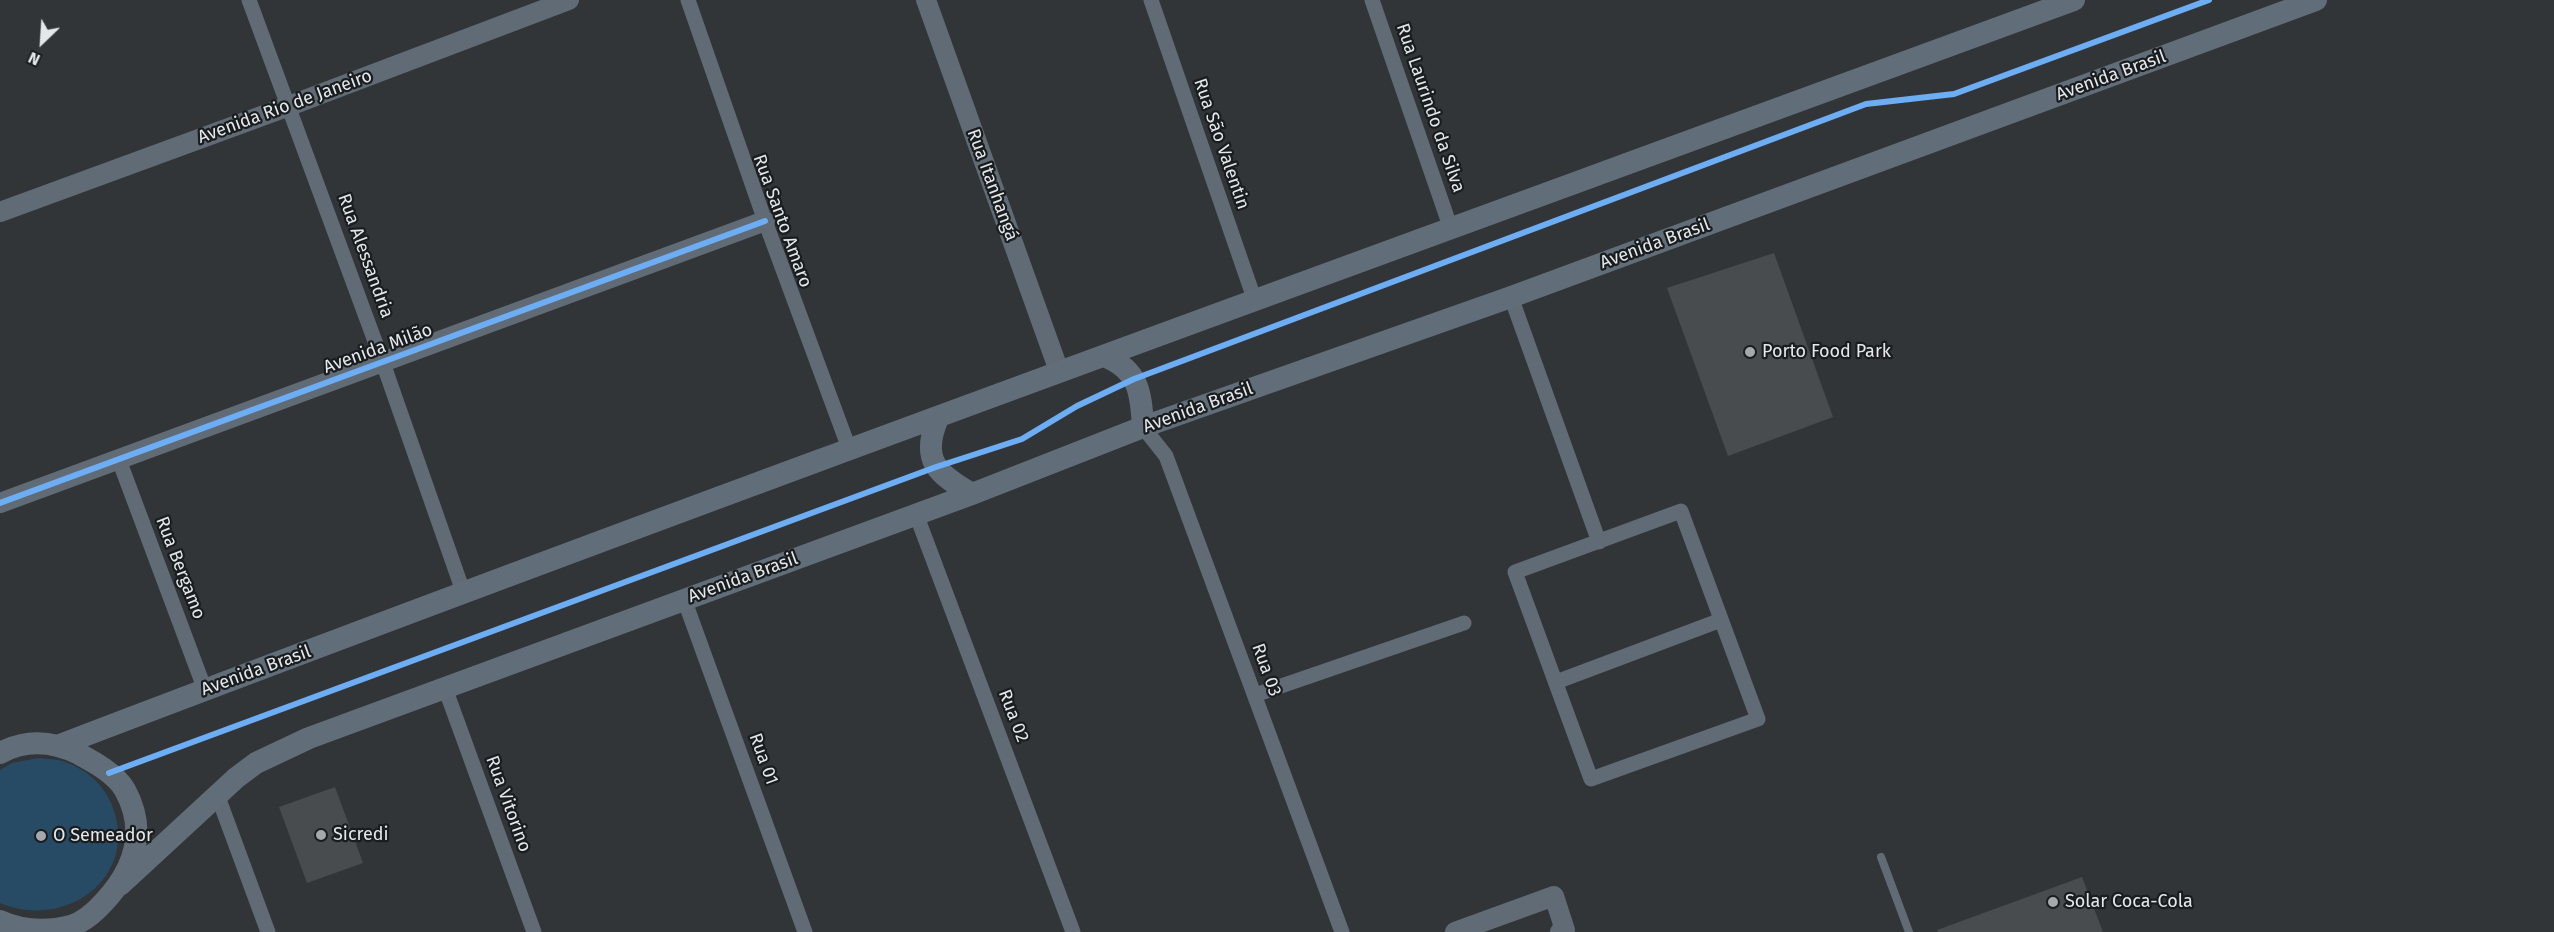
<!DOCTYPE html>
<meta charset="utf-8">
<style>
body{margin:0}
#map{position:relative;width:2554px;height:932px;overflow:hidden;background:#323538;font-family:"Fira Sans",sans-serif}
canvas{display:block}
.north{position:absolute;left:12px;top:12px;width:60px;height:60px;-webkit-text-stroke:4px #1a1d1f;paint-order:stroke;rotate:205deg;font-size:16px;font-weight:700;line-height:24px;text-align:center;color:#e4e8eb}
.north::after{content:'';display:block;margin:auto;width:21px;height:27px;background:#e4e8eb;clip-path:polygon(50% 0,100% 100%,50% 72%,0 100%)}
</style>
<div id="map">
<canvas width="2554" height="932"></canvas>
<div class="north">N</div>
</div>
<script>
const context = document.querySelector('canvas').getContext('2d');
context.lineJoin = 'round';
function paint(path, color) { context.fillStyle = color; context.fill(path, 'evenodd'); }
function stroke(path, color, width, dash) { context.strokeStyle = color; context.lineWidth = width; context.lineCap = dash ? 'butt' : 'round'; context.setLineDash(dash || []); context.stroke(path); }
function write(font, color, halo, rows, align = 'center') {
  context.font = font + ' "Fira Sans",sans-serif'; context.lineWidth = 4.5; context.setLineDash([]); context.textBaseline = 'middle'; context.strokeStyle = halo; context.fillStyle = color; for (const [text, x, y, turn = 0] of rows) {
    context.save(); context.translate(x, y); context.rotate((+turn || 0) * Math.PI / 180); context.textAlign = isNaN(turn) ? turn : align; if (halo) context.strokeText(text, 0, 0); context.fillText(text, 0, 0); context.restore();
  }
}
const green = new Path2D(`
 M38 758C47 759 57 759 65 762 83 768 101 782 109 799 145 872 69 932 0 903V770L12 763Z`);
const building = new Path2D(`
 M1774 253 1833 417 1728 456 1667 288Z
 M335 787 363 863 307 883 279 807Z
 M2082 877 2103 932H1938L1937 930Z`);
const service = new Path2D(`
 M1881 857 1909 932`);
const minor = new Path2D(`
 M249 0 383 363 464 594
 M688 0 765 221 850 451
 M1151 0 1255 301
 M1372 0 1451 229
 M1511 297 1599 542
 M1143 427 1166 456 1342 932
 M119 460 205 690
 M1681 511 1758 719 1591 779 1515 572Z
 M916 514 1073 932
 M684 599 805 932
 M1556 682 1721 620
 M445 688 534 932
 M1255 695 1464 623
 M217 794 268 932`);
const tertiary = new Path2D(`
 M926 0 1059 371
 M0 212 289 106 569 0
 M0 503 765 221
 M1455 932 1554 896 1565 930 1560 932`);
const secondary = new Path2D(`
 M1104 356C1139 370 1141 392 1143 427
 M938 418C920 460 937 474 972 494
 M60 745C729 490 1402 247 2074 0
 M0 753C26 739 53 741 79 754 94 762 116 774 125 790 148 832 134 870 104 902 96 911 83 922 71 926 47 932 22 931 0 921
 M120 885 236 778 256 763 309 738 972 494 1143 427 1511 297 2316 0`);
const cycleway = new Path2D(`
 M0 503 765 221
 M109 773 936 467 1022 439 1077 406 1134 379 1866 104 1954 94 2209 0`);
const markers = [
 [1750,352,6,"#a6a9ac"],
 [321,835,6,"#a6a9ac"],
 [41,836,6,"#a6a9ac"],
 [2053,902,6,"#a6a9ac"]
];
const streetNames = [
 ["Avenida Brasil",2111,76,-20],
 ["Avenida Rio de Janeiro",285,107,-20],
 ["Rua Laurindo da Silva",1430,108,71],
 ["Rua São Valentin",1221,144,71],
 ["Rua Itanhangá",992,185,70],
 ["Rua Santo Amaro",782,221,70],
 ["Avenida Brasil",1655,244,-20],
 ["Rua Alessandria",365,256,70],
 ["Avenida Milão",378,349,-20],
 ["Avenida Brasil",1198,408,-20],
 ["Rua Bergamo",180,568,69],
 ["Avenida Brasil",743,578,-20],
 ["Rua 03",1266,670,70],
 ["Avenida Brasil",256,671,-20],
 ["Rua 02",1013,716,69],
 ["Rua 01",763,759,70],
 ["Rua Vitorino",508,804,70]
];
const poiNames = [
 ["Porto Food Park",1762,352],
 ["Sicredi",333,835],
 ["O Semeador",53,836],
 ["Solar Coca-Cola",2065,902]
];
paint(green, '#284b65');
paint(building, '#494c4f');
stroke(service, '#606b75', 8);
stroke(minor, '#606b75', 15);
stroke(tertiary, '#606b75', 20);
stroke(secondary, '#616d78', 22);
stroke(cycleway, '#6dadf4', 6);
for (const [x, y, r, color] of markers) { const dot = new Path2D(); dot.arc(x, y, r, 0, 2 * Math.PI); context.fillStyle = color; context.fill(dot); stroke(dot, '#1a1d1f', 2); }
write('18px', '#e4e8eb', '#1a1d1f', streetNames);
write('18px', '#e4e8eb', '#1a1d1f', poiNames, 'left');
</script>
